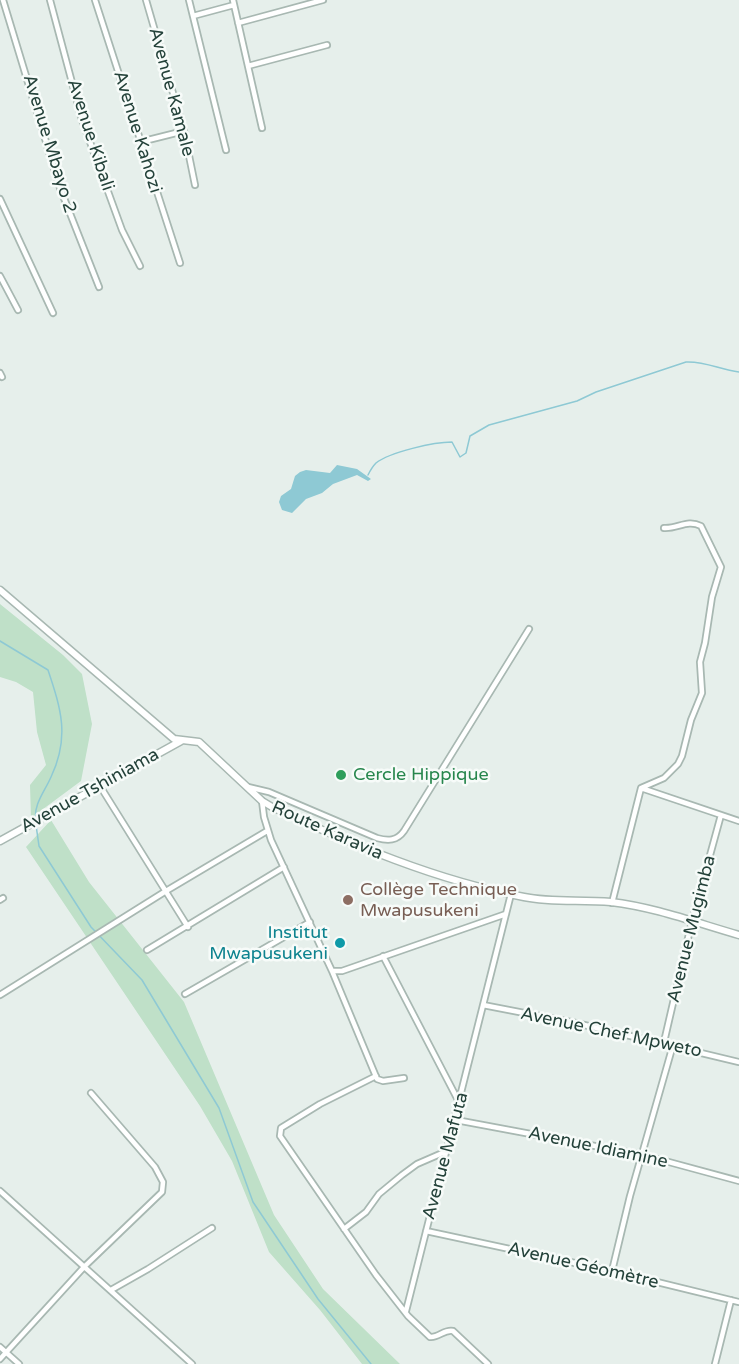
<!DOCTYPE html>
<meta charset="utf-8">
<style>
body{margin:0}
canvas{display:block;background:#e6efeb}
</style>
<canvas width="739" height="1364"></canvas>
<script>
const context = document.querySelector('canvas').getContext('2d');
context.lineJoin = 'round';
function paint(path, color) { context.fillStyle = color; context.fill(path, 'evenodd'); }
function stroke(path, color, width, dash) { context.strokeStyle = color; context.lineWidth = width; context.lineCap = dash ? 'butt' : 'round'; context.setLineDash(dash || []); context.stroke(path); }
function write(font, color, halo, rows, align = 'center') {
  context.font = font + ' "Varela Round",sans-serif'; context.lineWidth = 5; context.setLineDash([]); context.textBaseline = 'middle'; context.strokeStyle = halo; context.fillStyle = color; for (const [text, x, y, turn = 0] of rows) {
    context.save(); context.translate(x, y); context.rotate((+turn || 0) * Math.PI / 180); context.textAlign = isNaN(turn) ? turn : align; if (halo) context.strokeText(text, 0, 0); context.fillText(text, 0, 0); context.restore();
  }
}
const green = new Path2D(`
 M0 604 63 655 82 674 92 724 81 781 31 818 30 785 46 765 37 732 33 692 16 682 0 677Z
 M51 820 89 882 184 1002 274 1215 323 1289 400 1364H362L320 1310 269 1252 232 1161 200 1106 26 847Z`);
const water = new Path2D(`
 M337 465 357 469 371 479 368 481 357 475 333 484 322 493 306 499 292 513 282 510 279 502 281 496 291 489 295 476 300 472 306 470 330 473Z`);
const stream = new Path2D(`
 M368 475C370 471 373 466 376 463 390 452 434 442 452 442L460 457 466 453 470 436 489 425 577 401 596 392 686 362C706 361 720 370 739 372
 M0 641 48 670C61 709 70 737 51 777 45 791 33 805 36 820
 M36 825 39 846 91 927 142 980 219 1108 253 1202 318 1299 371 1364`);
const minor = new Path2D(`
 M3 0 60 188 99 287
 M50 0 82 120 122 230 140 266
 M95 0 180 263
 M146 0 184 131 195 185
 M189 0 226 150
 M233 0 262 128
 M193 16 234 5
 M238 23 323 0
 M248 66 327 45
 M140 142 184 131
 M0 199 53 313
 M0 276 18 310
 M0 373 2 377
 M100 786 188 927
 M248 787 269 792 377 838C388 841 397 841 404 831L529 629
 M641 788 739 821
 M262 801 264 817 271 840 332 971H342L506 914
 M0 900 3 898
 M612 903 641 788 664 778 678 764 682 756 691 720 702 693 700 662 705 643 712 597 721 567 701 526C687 519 678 529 664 528
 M147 950 284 867
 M383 956 460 1104
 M332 971 377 1079 383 1081 404 1078
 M185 994 310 922
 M0 995 166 891 267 831
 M483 1005 576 1023 739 1062
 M664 1042 692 921 721 815
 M376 1076 320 1104 281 1128 280 1136 376 1275 408 1316 430 1337C439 1338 444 1329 453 1331L488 1364
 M456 1120 643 1155 739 1181
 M0 1191 192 1364
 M344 1229 366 1212 379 1194 402 1175 417 1164 447 1151
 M426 1231 612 1271 739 1302
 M612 1271 630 1196 673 1045
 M111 1290 148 1269 212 1228
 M406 1311 511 894
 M0 1347 19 1364
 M0 1359 85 1266 162 1192 163 1182 155 1167 91 1093
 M715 1364 731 1300`);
const tertiary = new Path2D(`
 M0 590 174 739 199 742 262 801 272 807C353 845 435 880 524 897 553 903 582 899 611 902 654 907 697 923 739 935
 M0 841 181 741`);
const markers = [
 [341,775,6,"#2e9e5b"],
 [348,900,6,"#8d6e63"],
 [340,943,6,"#0f9aa8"]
];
const streetNames = [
 ["Avenue Kamale",171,92,75],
 ["Avenue Kahozi",137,132,73],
 ["Avenue Kibali",90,135,72],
 ["Avenue Mbayo 2",49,144,73],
 ["Avenue Tshiniama",90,791,-29],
 ["Route Karavia",327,831,24],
 ["Avenue Mugimba",692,929,-76],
 ["Avenue Chef Mpweto",611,1033,12],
 ["Avenue Idiamine",598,1148,12],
 ["Avenue Mafuta",446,1156,-75],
 ["Avenue Géomètre",583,1266,13]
];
const leisureNames = [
 ["Cercle Hippique",353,775]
];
const educationNames = [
 ["Collège Technique",360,890],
 ["Mwapusukeni",360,911]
];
const cultureNames = [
 ["Institut",328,933],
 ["Mwapusukeni",328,954]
];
paint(green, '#bfe0c8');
paint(water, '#8ec9d4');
stroke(stream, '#8ec9d4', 1.5);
stroke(minor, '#a8b8b2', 8);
stroke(tertiary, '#a8b8b2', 9);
stroke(minor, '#fff', 4.5);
stroke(tertiary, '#fff', 6);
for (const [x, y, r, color] of markers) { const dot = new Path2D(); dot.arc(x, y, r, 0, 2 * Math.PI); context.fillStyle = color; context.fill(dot); stroke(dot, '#f7fbf9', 2); }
write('18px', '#24423a', '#f7fbf9', streetNames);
write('18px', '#27864d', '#f7fbf9', leisureNames, 'left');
write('18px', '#785e54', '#f7fbf9', educationNames, 'left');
write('18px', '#0d838f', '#f7fbf9', cultureNames, 'right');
</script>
